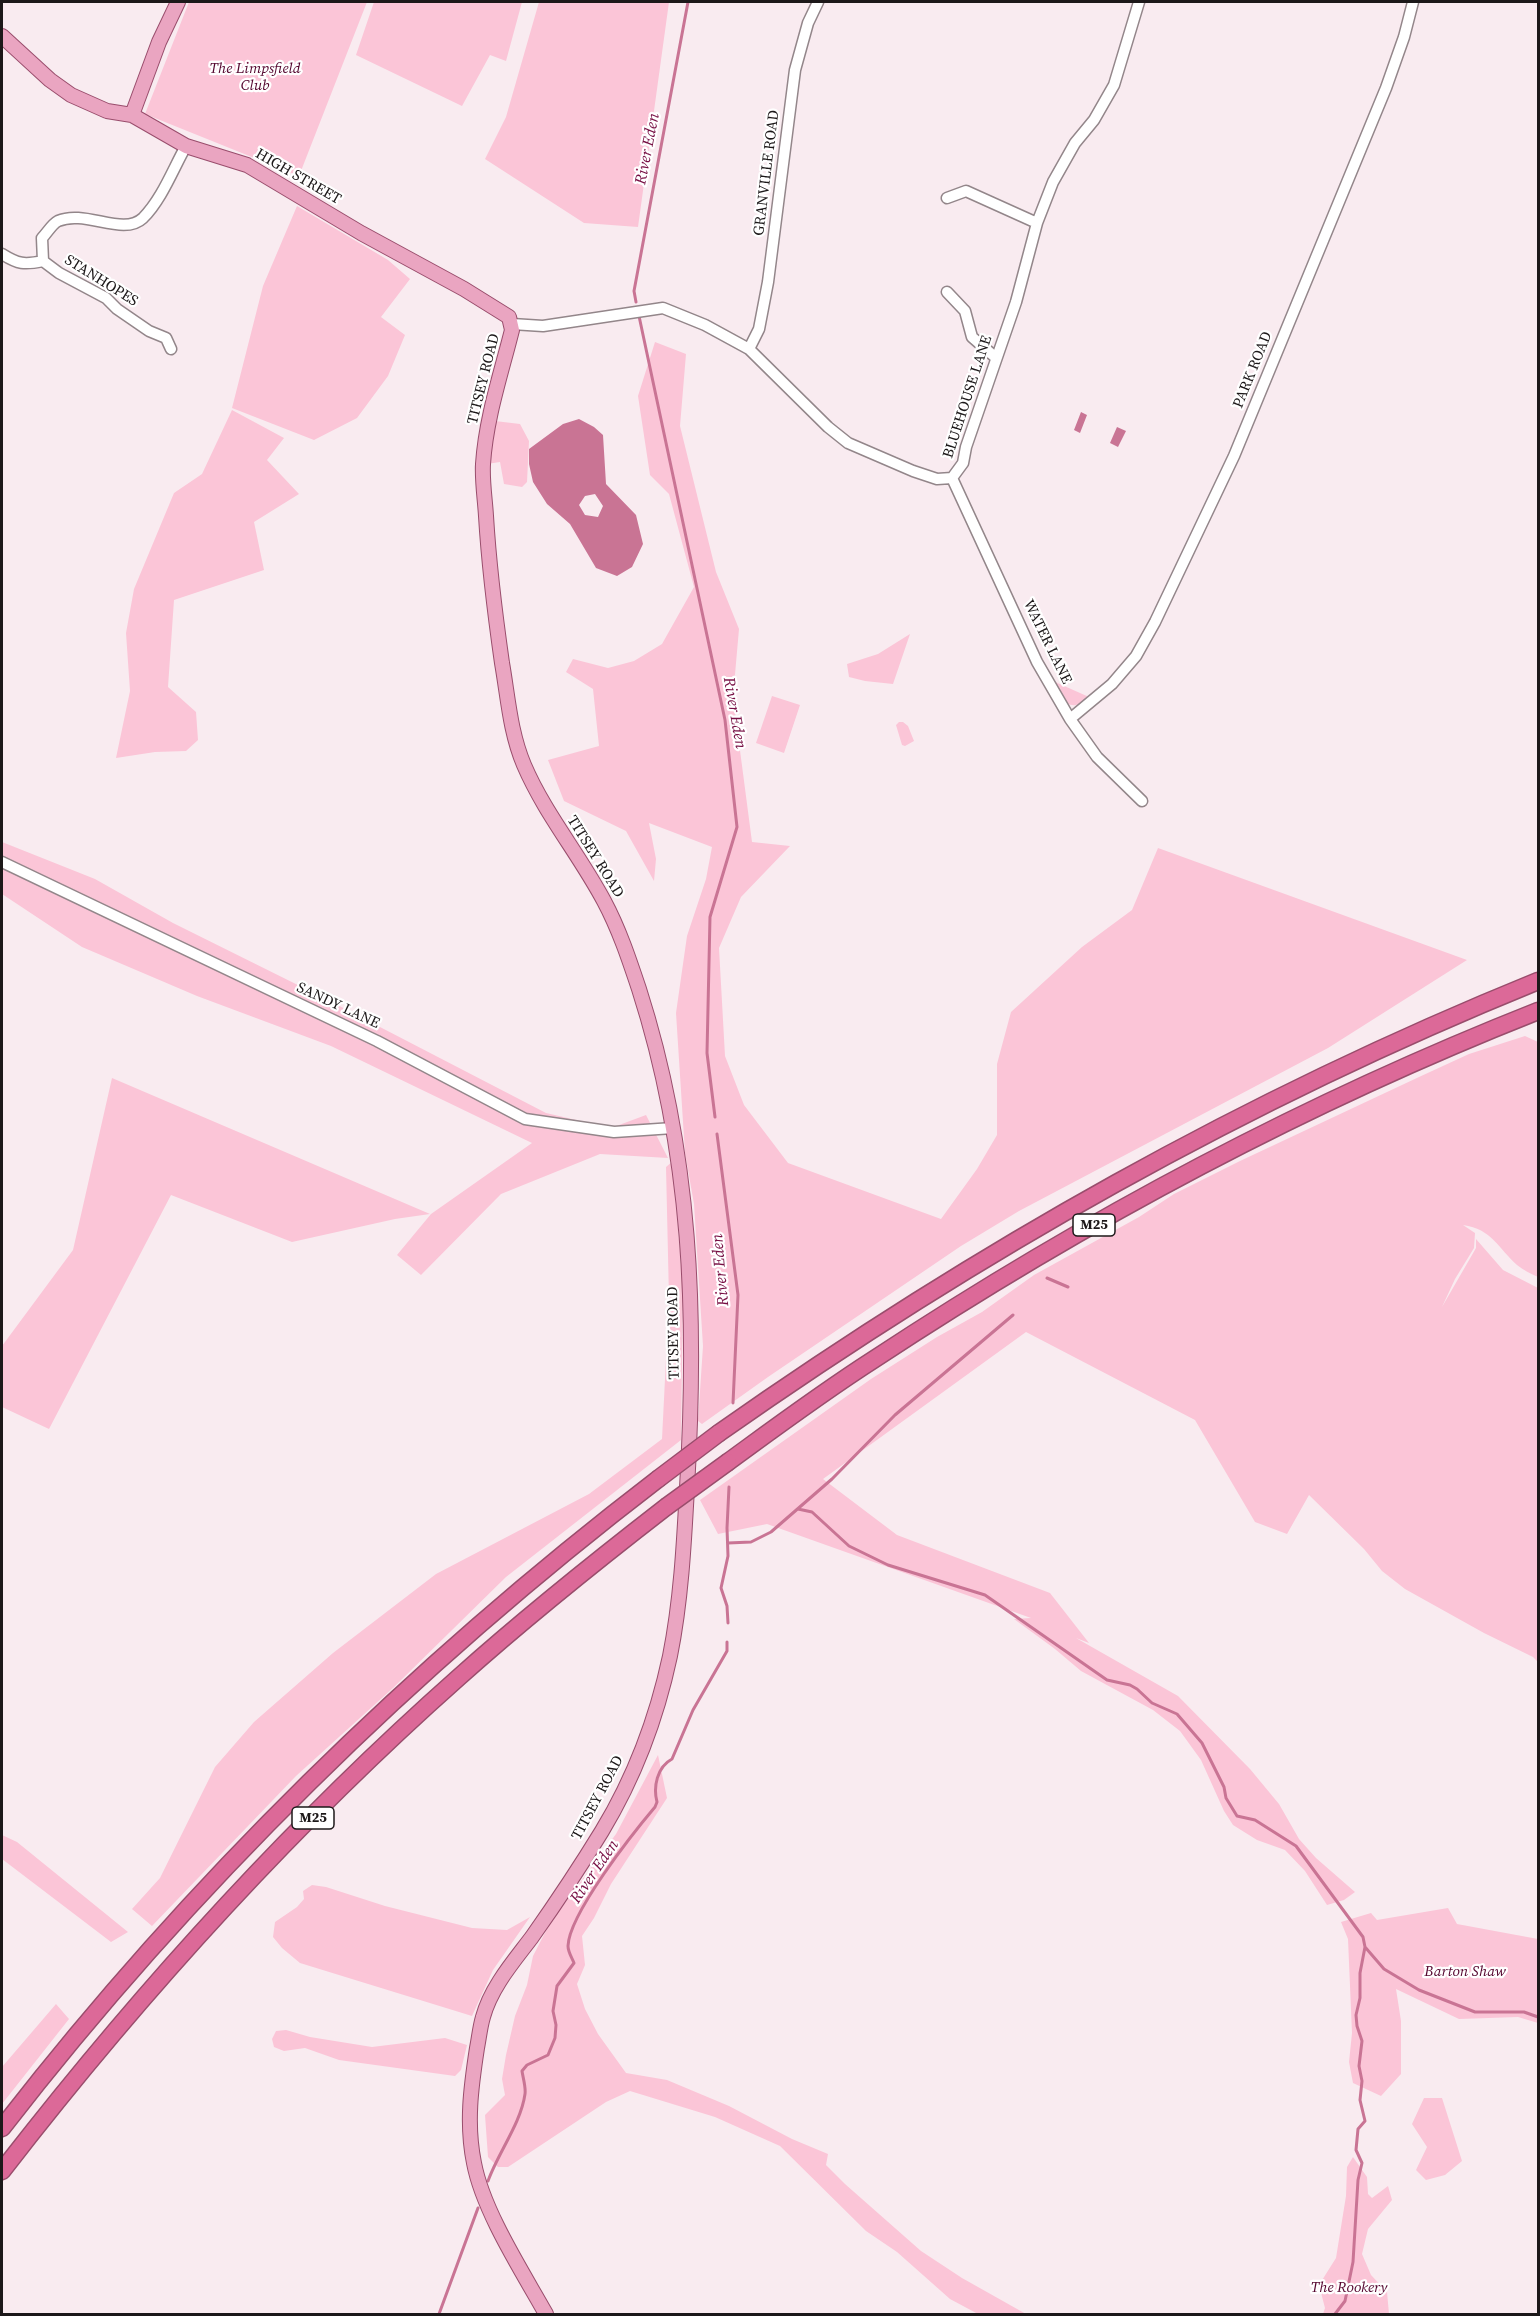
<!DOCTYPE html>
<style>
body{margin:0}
#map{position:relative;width:1540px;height:2316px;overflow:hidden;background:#f9ebf0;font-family:"Source Serif 4",serif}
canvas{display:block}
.frame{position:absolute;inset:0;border:3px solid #1c1819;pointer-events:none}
</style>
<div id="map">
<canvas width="1540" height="2316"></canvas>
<div class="frame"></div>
</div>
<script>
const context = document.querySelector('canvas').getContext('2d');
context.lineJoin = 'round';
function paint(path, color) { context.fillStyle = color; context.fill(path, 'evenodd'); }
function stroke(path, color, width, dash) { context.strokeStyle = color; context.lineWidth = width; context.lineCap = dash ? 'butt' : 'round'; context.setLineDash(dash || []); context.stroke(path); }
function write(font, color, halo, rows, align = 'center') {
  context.font = font + ' "Source Serif 4",serif'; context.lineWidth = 4.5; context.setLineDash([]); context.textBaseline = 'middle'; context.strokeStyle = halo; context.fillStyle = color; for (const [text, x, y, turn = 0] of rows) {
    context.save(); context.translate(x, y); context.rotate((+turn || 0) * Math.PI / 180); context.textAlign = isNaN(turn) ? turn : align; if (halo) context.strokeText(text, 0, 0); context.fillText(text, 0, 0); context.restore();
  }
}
const green = new Path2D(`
 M189 2H367L299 176 145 114Z
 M374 2H522L506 61 490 55 462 106 356 55Z
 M539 2H669L638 227 584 223 485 159 506 117Z
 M297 206 388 260 410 279 381 317 405 335 388 376 357 418 314 440 232 408 263 286Z
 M655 342 686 354 680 426 716 572 739 629 733 697 752 842 790 846 741 897 719 948 725 1056 744 1105 788 1163 941 1219 977 1169 997 1135V1064L1011 1012 1082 947 1132 910 1158 848 1467 960 1328 1048 1019 1211 961 1246 768 1377 702 1424 698 1421 703 1346 694 1204 685 1153 676 1013 687 936 706 879 712 847 649 823 656 859 654 881 626 831 564 801 548 760 599 746 593 689 566 672 573 659 608 668 634 661 662 644 694 587 669 494 650 475 638 396Z
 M232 410 284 438 267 460 299 494 254 522 264 570 174 600 168 687 196 712 198 740 186 751 155 752 116 758 130 691 126 633 134 589 174 493 202 474Z
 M495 421 520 424 529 441 527 482 522 487 504 484 500 462 487 464Z
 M910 634 893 684 865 681 849 677 847 664 878 654Z
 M1053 681 1089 697C1081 704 1076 708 1066 703Z
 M772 696 800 705 784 753 756 743Z
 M899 722H903L908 726 914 741 905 746 902 745 896 725Z
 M2 842 95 879 173 923 324 998 546 1113 611 1128 646 1115 668 1158 600 1154 501 1194 421 1275 397 1255 431 1214 532 1143 331 1046 197 996 82 947 2 894Z
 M1525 1036 1538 1042V1277C1531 1274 1523 1270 1517 1265 1498 1248 1492 1229 1463 1225L1475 1233 1474 1248 1455 1279 1442 1307 1476 1248V1239L1503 1270 1538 1288V1662L1533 1657 1484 1633 1405 1589 1382 1571 1364 1549 1309 1495 1287 1534 1255 1522 1195 1420 1026 1332 823 1479 897 1535 1050 1593 1089 1643 1076 1638 1178 1696 1250 1769 1279 1804 1299 1839 1316 1858 1355 1892 1344 1900 1327 1905 1305 1871 1285 1850 1257 1840 1233 1825 1224 1811 1201 1760 1180 1731 1153 1710 1081 1671 1055 1649 1014 1619 1031 1618 767 1524 718 1534 700 1500 871 1379 937 1337 982 1312 1034 1275 1139 1217 1174 1194 1240 1161 1419 1077 1469 1054Z
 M112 1078 430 1214 395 1219 292 1242 171 1195 49 1429 2 1407V1346L73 1250Z
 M673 1161 683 1291 681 1440 506 1577 393 1688 296 1776 152 1926 132 1909 160 1878 215 1767 254 1722 333 1653 436 1574 589 1494 662 1439 669 1299 666 1167Z
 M658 1755 667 1798 611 1884 594 1918 582 1936 585 1965 577 1984 585 2009 598 2034 626 2073 667 2080 729 2106 792 2139 828 2154 826 2165 845 2184 921 2251 962 2278 1026 2314H978L950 2299 897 2252 866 2231 780 2146 715 2117 630 2091 606 2102 508 2167H498L488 2157 485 2115 505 2095 502 2079 506 2055 515 2016 527 1985 533 1956 550 1923 616 1834Z
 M2 1835 17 1842 128 1932 111 1942 2 1859Z
 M312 1885 326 1887 385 1906 472 1928 507 1930 530 1917 493 1970 472 2016 300 1963 282 1948 273 1937 275 1922 297 1907 304 1899 303 1891Z
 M1448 1908 1457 1924 1538 1939V2023L1518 2017 1459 2019 1396 1989 1401 2021V2074L1381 2096 1353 2083 1349 2062 1352 2033 1348 1939 1341 1922 1371 1913 1377 1920Z
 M56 2004 69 2019 2 2104V2067Z
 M286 2030 310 2037 372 2047 445 2038 467 2045 461 2070 455 2076 339 2060 305 2048 284 2051 274 2047 272 2039 276 2031Z
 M1424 2098H1442L1462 2161 1445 2175 1426 2180 1416 2170 1427 2147 1412 2124Z
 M1353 2157 1367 2177 1368 2194 1372 2198 1388 2186 1392 2200 1368 2229 1362 2254 1371 2275 1387 2292 1389 2314H1323L1325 2308 1319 2285 1336 2258 1346 2196 1347 2167Z`);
const water = new Path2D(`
 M1081 412 1087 415 1080 433 1074 430Z
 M579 419 594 427 603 435 606 484 636 515 643 544 632 567 617 576 596 568 570 524 547 504 533 482 529 464V449L563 424ZM595 494 603 506 598 517 585 515 579 505 585 496Z
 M1117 427 1126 431 1118 447 1110 443Z`);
const stream = new Path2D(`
 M636 302 634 291 688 2
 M639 316 725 720 737 827 710 917 707 1053 715 1117
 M717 1134 738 1295 733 1403
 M1047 1278 1068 1287
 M798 1509 812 1512 849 1546 888 1565 985 1595 1107 1680 1130 1685 1137 1689 1152 1703 1177 1714 1202 1743 1224 1787 1226 1798 1237 1816 1255 1820 1296 1846 1363 1937 1365 1947 1360 1973V1998L1356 2015 1357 2026 1362 2041 1359 2066 1362 2081 1360 2100 1365 2121 1358 2129 1356 2150 1362 2163 1358 2180 1353 2262 1345 2301 1335 2314
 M728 1543 751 1542 771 1532 832 1479 895 1415 1013 1315
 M728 1623 727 1606 721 1588 728 1556 727 1528 729 1487
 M1365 1947 1384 1969 1419 1990 1475 2012H1524L1538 2017
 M488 2181C498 2153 521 2123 525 2094 526 2087 523 2078 522 2071L527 2065 548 2055 555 2038 556 2025 553 2011 557 1986 574 1963C572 1958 568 1952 568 1946 569 1914 633 1833 655 1807L657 1802C653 1787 657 1767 672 1759L693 1710 727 1651V1642
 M439 2314 478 2208`);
const minor = new Path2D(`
 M947 198 966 191 1037 223
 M2 254C18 264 24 265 43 261
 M947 292 965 311 972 337 995 357
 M512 324 543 326 663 308 705 325 749 349 828 427 848 443 913 471 937 479 952 478 963 463 966 447 1016 302 1037 223 1053 182 1075 143 1094 120 1114 85 1139 2
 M171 349 166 338 149 331 117 309 106 298 59 273 43 261 42 238C47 233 52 224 58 221 85 209 123 237 143 218 162 199 173 169 186 146
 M749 349 759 329 768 282 795 70 808 23 818 2
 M952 478 1037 662 1070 719 1097 757 1142 801
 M1070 719 1112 684 1136 656 1155 622 1234 456 1386 88 1404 37 1413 2
 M2 862 377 1041 525 1119 614 1132 673 1128`);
const major = new Path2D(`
 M2 36 50 80 71 95 107 111 132 115 186 146 247 165 361 233 464 289 509 317 512 330C501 374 486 418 483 464 482 481 485 499 486 516 489 566 495 614 502 663 508 697 510 732 524 765 545 814 579 854 604 901 619 929 629 959 639 989 692 1154 697 1317 687 1488 684 1544 681 1601 670 1656 657 1717 634 1778 602 1831 580 1867 556 1903 532 1937 514 1961 491 1987 483 2017 480 2027 479 2038 477 2048 471 2087 466 2124 474 2163 483 2211 522 2271 546 2314
 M132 115 159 42 178 2`);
const highway = new Path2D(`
 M719 1433C978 1251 1245 1100 1538 981
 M728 1462C776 1427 823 1392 873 1360 1082 1222 1305 1103 1538 1011
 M2 2128C190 1885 414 1666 658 1479
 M2 2171C139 1994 290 1827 458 1678 525 1618 595 1562 666 1507`);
const highwayBridge = new Path2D(`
 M658 1479 719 1433
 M666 1507 728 1462`);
const shields = [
 [1094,1225,42],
 [313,1818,42]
];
const shieldNames = [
 ["M25",1094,1225],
 ["M25",313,1818]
];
const parkNames = [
 ["The Limpsfield",255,69],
 ["Club",255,86],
 ["Barton Shaw",1465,1972],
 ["The Rookery",1349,2288]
];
const streetNames = [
 ["GRANVILLE ROAD",767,173,-83],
 ["HIGH STREET",298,177,30],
 ["STANHOPES",101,281,32],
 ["PARK ROAD",1253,370,-68],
 ["TITSEY ROAD",484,379,-76],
 ["BLUEHOUSE LANE",968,397,-72],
 ["WATER LANE",1047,642,64],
 ["TITSEY ROAD",595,857,58],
 ["SANDY LANE",338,1006,25],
 ["TITSEY ROAD",674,1333,-91],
 ["TITSEY ROAD",598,1798,-62]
];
const waterNames = [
 ["River Eden",648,149,-79],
 ["River Eden",734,713,80],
 ["River Eden",721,1270,-95],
 ["River Eden",595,1872,-56]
];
paint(green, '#fbc5d7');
paint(water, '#c97494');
stroke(stream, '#c97494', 3);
stroke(minor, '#93868a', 13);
stroke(major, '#994d6c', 16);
stroke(highway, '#994d6c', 19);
stroke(minor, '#fff', 10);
stroke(major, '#eaa5c1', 14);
stroke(highway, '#dc6998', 16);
stroke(highwayBridge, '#994d6c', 19, []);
stroke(highwayBridge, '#dc6998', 16);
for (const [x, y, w] of shields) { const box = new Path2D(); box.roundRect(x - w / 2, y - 11, w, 22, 4.5); context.fillStyle = '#fff'; context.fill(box); stroke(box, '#1c1819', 1.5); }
write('bold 14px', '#1c1819', null, shieldNames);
write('italic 15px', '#54052e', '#fff', parkNames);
write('15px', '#1c1819', '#fff', streetNames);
write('italic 16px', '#770f44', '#fff', waterNames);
</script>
